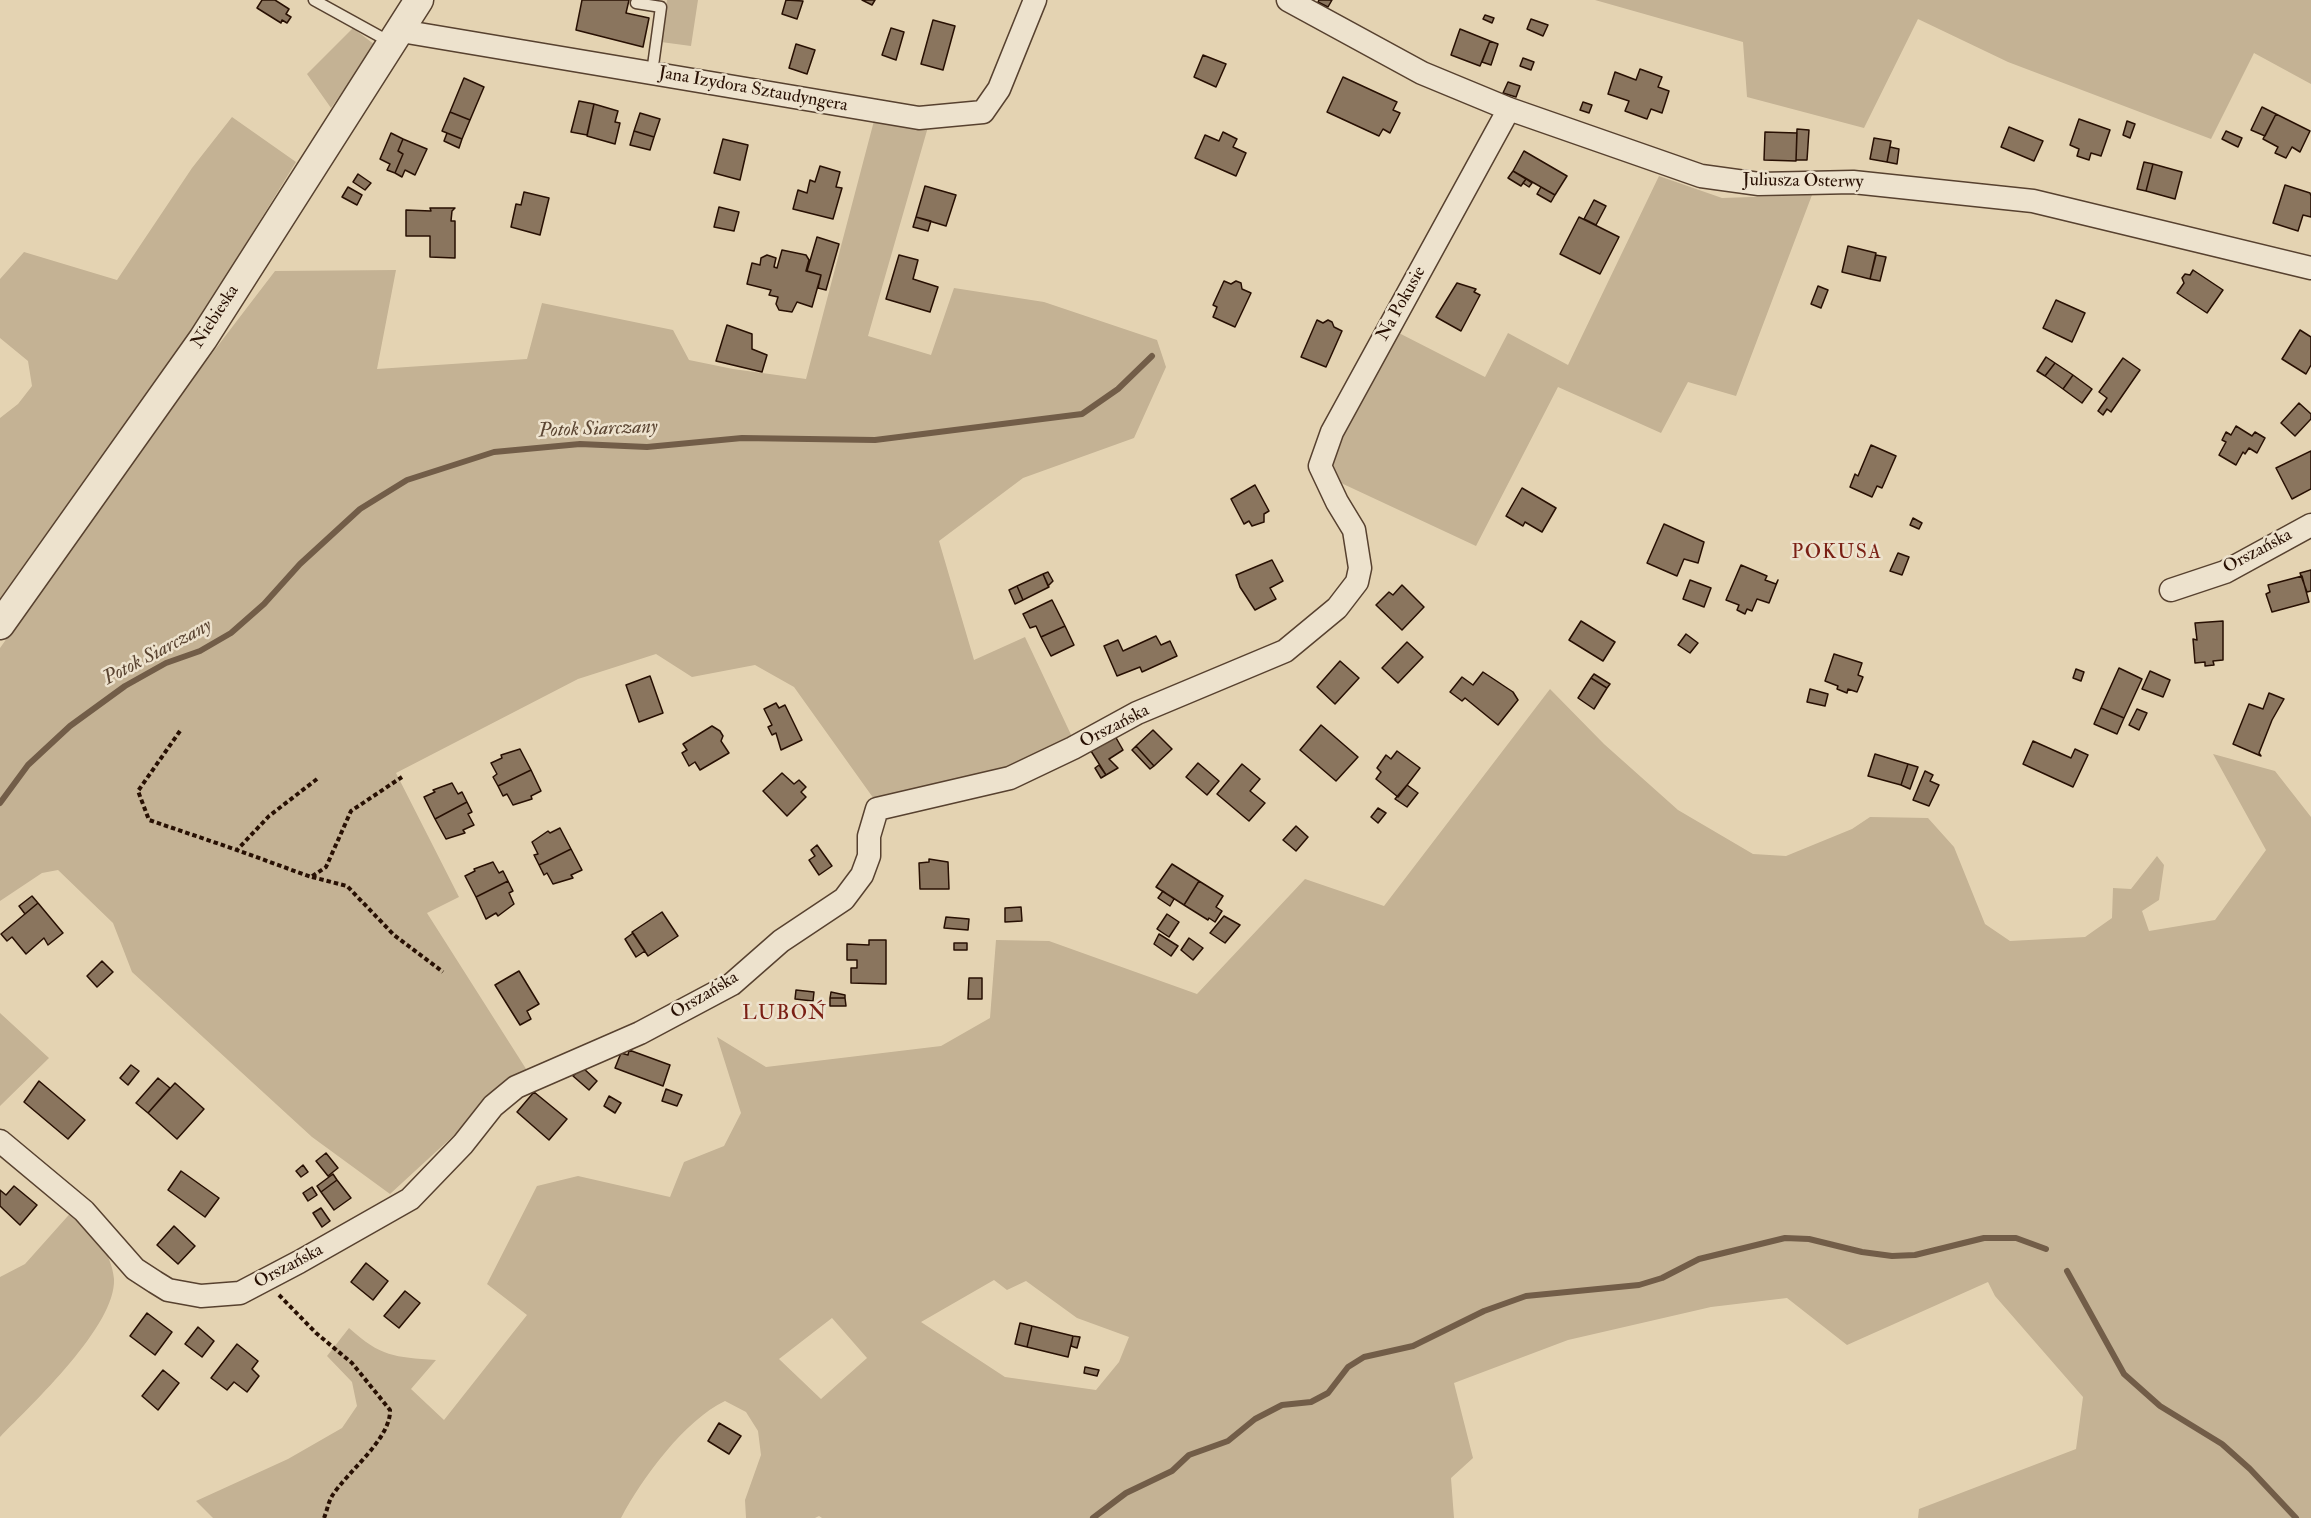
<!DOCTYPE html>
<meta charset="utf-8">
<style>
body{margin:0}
canvas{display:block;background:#e4d3b2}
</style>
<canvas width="2311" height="1518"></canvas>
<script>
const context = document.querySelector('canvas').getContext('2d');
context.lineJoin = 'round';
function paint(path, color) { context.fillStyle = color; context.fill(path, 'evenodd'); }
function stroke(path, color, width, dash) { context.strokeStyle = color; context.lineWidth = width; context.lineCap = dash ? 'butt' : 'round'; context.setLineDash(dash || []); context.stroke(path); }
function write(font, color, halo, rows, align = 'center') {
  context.font = font + ' "IM FELL Double Pica",serif'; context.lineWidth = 5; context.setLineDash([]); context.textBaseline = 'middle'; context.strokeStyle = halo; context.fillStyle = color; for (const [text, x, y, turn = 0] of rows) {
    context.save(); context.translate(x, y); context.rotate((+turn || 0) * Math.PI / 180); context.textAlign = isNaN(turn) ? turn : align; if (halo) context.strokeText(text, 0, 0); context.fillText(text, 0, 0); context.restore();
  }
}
const green = new Path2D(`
 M667 0H698L691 46 661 42Z
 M1595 0H2311V84L2254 53 2211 139 2008 62 1918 19 1864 128 1747 97 1743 42Z
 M353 28 375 45 331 108 307 74Z
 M232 117 296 162 154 393 0 608V418L18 404 32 386 28 361 0 338V279L24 252 117 280 192 168Z
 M875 117 928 127 868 336 931 355 954 288 1044 302 1157 340 1166 367 1134 438 1023 478 939 541 974 660 1025 637 1074 741 998 770 874 799 794 687 755 665 692 677 656 654 578 679 396 773 459 897 427 913 528 1072 488 1104 390 1194 312 1137 132 972 113 923 58 870 42 873 0 901V648L171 407 275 271 396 270 377 369 527 359 542 303 673 330 689 360 733 369 806 379Z
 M1659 176 1722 198 1812 195 1736 396 1688 382 1661 433 1558 387 1476 546 1341 483 1329 460 1395 331 1485 377 1508 333 1568 365Z
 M1550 689 1604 744 1678 810 1753 854 1786 856 1852 829 1870 817 1928 818 1954 847 1985 924 2010 941 2085 937 2112 918 2113 888 2131 889 2157 856 2164 865 2159 900 2142 911 2149 931 2215 920 2266 850 2213 754 2275 771 2311 817V1518H1918L1919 1509 2076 1449 2083 1397 1995 1296 1988 1282 1847 1345 1787 1298 1711 1307 1568 1340 1454 1383 1473 1458 1451 1478 1454 1518H822L819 1516 815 1518H746L745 1500 761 1455 758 1431 746 1412 725 1401C685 1420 642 1478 621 1518H213L196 1501 288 1459 342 1428 357 1406 352 1382 327 1356 349 1328C381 1357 394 1357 436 1360L411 1389 444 1420 527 1315 487 1284 537 1186 578 1176 670 1197 684 1162 724 1146 741 1113 717 1037 766 1067 941 1046 990 1018 996 940 1049 941 1197 994 1305 879 1384 906ZM994 1280 1007 1290 1026 1281 1077 1318 1129 1337 1119 1362 1096 1390 1005 1377 921 1322ZM832 1318 867 1358 821 1399 779 1359Z
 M0 1013 49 1058 0 1106Z
 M75 1208C90 1229 112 1252 114 1279 116 1326 32 1404 0 1437V1277L25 1264Z`);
const stream = new Path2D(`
 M0 803 28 765 70 726 125 686 166 663 200 651 231 633 264 604 300 564 360 509 407 480 494 452 580 444 647 447 742 438 875 440 1082 414 1118 389 1152 356
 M2067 1271 2124 1374 2160 1406 2222 1444 2250 1469 2296 1518
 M1093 1518 1126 1493 1172 1471 1189 1455 1228 1441 1255 1419 1282 1405 1311 1402 1328 1393 1348 1367 1364 1357 1413 1346 1484 1311 1526 1296 1639 1285 1662 1278 1699 1259 1785 1238 1809 1239 1862 1252 1892 1256 1915 1255 1984 1238H2016L2046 1249`);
const building = new Path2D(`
 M262 0H275L289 9 286 14 291 17 287 23 282 20 281 23 257 8Z
 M582 0H629L626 13 649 18 643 47 576 30Z
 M786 0 803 1 797 19 782 14Z
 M862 0H875L872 5Z
 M1319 0H1332L1328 7 1318 2Z
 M1485 15 1494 18 1492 23 1483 19Z
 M1531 19 1548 25 1543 36 1527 29Z
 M933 20 955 26 943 70 921 64Z
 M891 28 904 32 896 60 882 55Z
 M1460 29 1490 41 1480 66 1451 55Z
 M1490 41 1498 44 1491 65 1482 62Z
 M796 44 815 50 807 74 789 68Z
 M1203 55 1226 64 1216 87 1194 77Z
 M1523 58 1534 62 1531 70 1520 66Z
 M1640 69 1662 77 1658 87 1669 91 1662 113 1651 109 1647 119 1625 111 1629 101 1608 94 1615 72 1636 80Z
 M1343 77 1397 102 1393 110 1400 113 1390 133 1383 129 1379 136 1327 112Z
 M464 78 484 87 470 120 450 112Z
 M1508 82 1520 86 1516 97 1503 93Z
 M579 101 594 104 587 135 571 132Z
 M1583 102 1592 105 1589 113 1580 110Z
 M594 104 618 111 615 122 620 123 615 144 587 136Z
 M2262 107 2276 114 2265 136 2251 130Z
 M450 112 470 120 462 139 442 131Z
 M640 113 660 119 654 137 634 131Z
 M2276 114 2310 131 2300 152 2292 147 2286 158 2275 153 2278 147 2263 139Z
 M2079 119 2110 130 2101 156 2091 153 2089 160 2077 156 2079 149 2070 145Z
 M2127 121 2135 124 2130 138 2123 135Z
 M2009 127 2043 141 2034 161 2001 147Z
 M1797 129 1809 130 1807 160H1796Z
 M634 131 654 137 650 150 630 145Z
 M2226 131 2242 138 2238 147 2222 139Z
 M1223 132 1237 139 1233 147 1246 153 1236 176 1195 158 1205 135 1219 141Z
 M1765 132 1797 133 1796 161 1764 160Z
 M391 133 403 139 398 151 403 154 395 173 387 170 390 164 380 159Z
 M447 133 462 139 459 148 444 141Z
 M1874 138 1891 141 1887 162 1870 159Z
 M403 139 427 149 415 175 405 170 402 177 395 173 403 154 398 151Z
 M723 139 748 145 740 180 714 173Z
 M1890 147 1899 149 1897 164 1887 162Z
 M1524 151 1567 176 1555 195 1513 171Z
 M2144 162 2153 164 2146 191 2137 189Z
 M2153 164 2182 172 2175 199 2146 191Z
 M820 166 840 172 836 187 842 188 833 219 793 209 798 190 807 193 810 180 815 182Z
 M1513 171 1526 179 1521 186 1508 178Z
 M358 174 371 183 365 190 353 182Z
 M1526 179 1532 183 1529 187 1523 183Z
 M2285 185 2310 193 2311 196V217L2303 215 2298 231 2273 223Z
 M925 186 956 195 946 226 916 217Z
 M348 187 362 195 357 205 342 197Z
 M1541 187 1555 195 1551 202 1537 194Z
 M524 192 549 198 540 235 511 227 516 204 521 205Z
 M1594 200 1606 206 1596 225 1584 219Z
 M719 207 739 212 734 231 714 227Z
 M430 208H455L452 211 451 221H455V258L430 257V236H406V210L431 211Z
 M916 217 931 221 928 231 913 227Z
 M1579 217 1619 237 1600 274 1560 254Z
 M817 237 839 244 826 290 818 288 821 275 807 271Z
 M1848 246 1876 253 1870 279 1842 272Z
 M782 250 806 255 809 260 806 271 821 275 812 307 797 302 792 312 779 310 776 304 778 297 769 295 771 290 747 284 752 263 760 265 761 258 767 255 776 258 774 267 777 268Z
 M899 255 918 260 913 279 938 287 930 312 886 299Z
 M1876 255 1886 257 1880 281 1870 279Z
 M2193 270 2223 290 2207 313 2177 293 2184 283 2182 278 2185 274 2190 275Z
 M1224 281 1231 284 1236 281 1241 283 1242 289 1251 293 1235 327 1213 317 1217 307 1213 305Z
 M1457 283 1476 289 1474 292 1480 295 1461 331 1436 317Z
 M1818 286 1828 290 1821 308 1811 304Z
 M2056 300 2085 313 2072 342 2043 328Z
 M1317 320 1323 323 1328 320 1332 322 1334 327 1342 331 1326 367 1301 357Z
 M727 325 752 334V349L767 355 762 372 716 361Z
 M2300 330 2311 337V365L2306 374 2282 359Z
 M2046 357 2055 363 2045 376 2037 371Z
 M2123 358 2140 370 2111 412 2107 409 2103 415 2098 411 2107 398 2099 392Z
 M2055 363 2073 375 2063 389 2045 376Z
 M2073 375 2092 389 2082 403 2063 389Z
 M2299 403 2311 414V419L2295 436 2281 423Z
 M2236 426 2252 436 2255 432 2265 438 2257 453 2249 448 2245 454 2243 452 2236 465 2219 455 2226 442 2222 440 2226 432 2231 435Z
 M1871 445 1896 456 1882 488 1877 486 1872 497 1850 487 1855 474 1858 476Z
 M2311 451V489L2292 499 2276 468Z
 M1255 485 1269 511 1264 514V522L1252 526 1249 521 1244 524 1231 499Z
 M1522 488 1556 508 1542 532 1525 522 1523 526 1506 516Z
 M1913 518 1922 523 1919 529 1910 525Z
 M1664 524 1704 542 1698 563 1684 559 1677 576 1647 563Z
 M1898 553 1909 557 1902 575 1890 571Z
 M1272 560 1283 581 1270 588 1276 599 1255 610 1240 587 1236 575Z
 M1741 565 1767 576 1765 580 1776 584 1778 580 1769 603 1757 599 1752 611 1747 609 1745 614 1737 610 1739 605 1726 600Z
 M2311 570V591L2307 592 2300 573Z
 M1048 572 1053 581 1048 586 1043 574Z
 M1043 574 1049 587 1023 600 1017 586Z
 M2302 576 2309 602 2272 612 2266 594 2270 592 2268 585Z
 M1690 580 1711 588 1704 607 1683 599Z
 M1402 585 1424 607 1402 630 1376 605 1389 592 1393 595Z
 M1017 586 1023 600 1015 604 1009 590Z
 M1052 600 1065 626 1041 637 1036 626 1030 628 1023 614Z
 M1581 621 1615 642 1603 661 1569 640Z
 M2223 621V660L2213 661 2214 665 2205 666V662L2195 663 2193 639 2197 640 2195 623Z
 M1065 626 1074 645 1051 656 1041 637Z
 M1686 634 1698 643 1690 653 1678 645Z
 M1156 636 1161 645 1170 641 1177 656 1142 672 1140 667 1117 676 1104 646 1118 640 1123 651Z
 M1407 642 1423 657 1398 683 1382 668Z
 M1834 654 1862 663 1858 675 1863 677 1857 692 1848 689 1847 693 1837 689 1838 686 1825 681Z
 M1340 661 1359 678 1335 704 1317 687Z
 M2119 668 2142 679 2124 718 2101 708Z
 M2076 669 2084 672 2081 681 2073 678Z
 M2150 671 2170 680 2163 697 2142 689Z
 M1483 672 1513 692 1518 700 1498 725 1465 698 1462 701 1450 692 1462 677 1473 685Z
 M1594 674 1610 684 1607 688 1591 678Z
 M650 676 663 713 639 722 626 685Z
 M1591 678 1607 688 1594 709 1578 698Z
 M1810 689 1828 694 1825 706 1807 702Z
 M2269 693 2284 699 2272 720 2259 753 2261 756 2233 744 2249 704 2263 709Z
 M776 703 779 708 785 705 802 740 781 750 776 733 772 735 768 727 772 725 764 709Z
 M2101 708 2124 718 2117 734 2094 724Z
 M2137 709 2147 713 2139 730 2129 725Z
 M1321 725 1358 757 1336 781 1300 750Z
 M712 726 720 731 723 736 721 741 729 753 700 770 695 762 689 766 682 753 687 750 683 744Z
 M1153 730 1172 749 1154 766 1136 746Z
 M1115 736 1123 750 1109 759 1118 768 1106 775 1091 751Z
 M2033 741 2071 758 2075 749 2088 755 2073 787 2023 764Z
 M1136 746 1154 766 1150 769 1132 750Z
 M520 749 531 770 498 786 493 777 497 774 491 763 502 758 501 755Z
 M1397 751 1420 768 1398 797 1376 779 1381 772 1377 768 1386 755 1391 759Z
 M1875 754 1908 764 1901 785 1868 776Z
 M1198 763 1219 781 1207 795 1186 777Z
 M1242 764 1260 779 1250 791 1265 803 1249 821 1217 794Z
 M1908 764 1918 767 1910 789 1901 785Z
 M1099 765 1106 775 1101 778 1095 768Z
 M531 770 541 791 531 796 532 799 513 805 507 794 503 796 498 786Z
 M1925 771 1933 775 1930 781 1939 785 1929 806 1913 800Z
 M782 773 794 784 799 780 806 787 801 792 806 797 787 816 763 791Z
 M452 783 458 794 462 792 467 802 435 819 424 797 435 792 433 790Z
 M1407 785 1418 793 1407 807 1395 799Z
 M467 802 472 812 468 814 474 825 463 830 465 833 446 839 435 819Z
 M1378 808 1386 813 1378 823 1371 817Z
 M1296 826 1308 837 1296 851 1283 840Z
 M560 828 571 849 539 865 534 855 538 854 532 842 548 831 550 833Z
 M817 845 832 866 819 875 809 860 815 856 811 850Z
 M571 849 582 870 571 875 573 878 553 884 547 873 544 875 539 865Z
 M929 859 948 862 949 889H920L919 863 929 862Z
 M493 862 499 873 503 871 508 881 476 897 465 876 475 871 474 869Z
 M1172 864 1199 881 1184 905 1156 887Z
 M508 881 513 891 509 893 514 904 498 916 496 913 486 919 476 897Z
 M1199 881 1223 896 1216 907 1222 911 1215 922 1209 918 1208 920 1184 905Z
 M1163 891 1174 899 1170 906 1158 898Z
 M32 896 38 903 25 914 19 906Z
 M38 903 63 933 48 945 44 938 26 954 12 937 7 941 1 934Z
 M1021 907 1022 921 1005 922V908Z
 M662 912 678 936 648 956 632 932Z
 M1167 914 1179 922 1169 937 1157 929Z
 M1224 916 1240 925 1225 943 1210 933Z
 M946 917 969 919 968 930 944 928Z
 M633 933 645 951 636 957 625 939Z
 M1159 934 1178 946 1171 956 1154 944Z
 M1189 938 1203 948 1193 960 1181 950Z
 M869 940H886V984L851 983V968H857V960H847V944L869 945Z
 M954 943H967V950H954Z
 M102 961 113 972 97 987 87 976Z
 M519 971 539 1004 527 1011 531 1019 520 1025 495 985Z
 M969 978H982V999H968Z
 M796 990 814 992 813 1001 795 999Z
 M831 992 845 995V998H830Z
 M830 998H845L846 1006H830Z
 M629 1050 670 1065 663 1086 615 1068 621 1053 628 1055Z
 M131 1065 139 1071 128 1085 120 1078Z
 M582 1067 597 1081 589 1090 573 1076Z
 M158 1078 170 1088 148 1113 136 1103Z
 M39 1081 85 1120 68 1139 24 1102Z
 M175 1083 204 1109 177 1139 148 1113Z
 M666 1089 682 1095 677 1106 662 1101Z
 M534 1092 567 1119 549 1140 517 1112Z
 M609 1096 621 1103 615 1113 604 1106Z
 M326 1153 338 1168 328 1176 316 1161Z
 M303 1165 308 1172 301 1177 296 1171Z
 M181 1171 219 1198 205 1217 168 1190Z
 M333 1174 337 1180 321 1192 317 1186Z
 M337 1180 351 1198 334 1210 321 1192Z
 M14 1186 37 1205 20 1225 0 1206V1190L6 1195Z
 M312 1187 317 1195 308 1201 303 1193Z
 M321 1208 330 1221 322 1227 313 1213Z
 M174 1226 195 1246 178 1264 157 1245Z
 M366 1263 388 1281 373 1300 351 1282Z
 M405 1291 420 1303 399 1328 384 1316Z
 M147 1313 172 1332 155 1355 130 1336Z
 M1020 1323 1032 1326 1027 1347 1015 1344Z
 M1032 1326 1073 1336 1068 1357 1027 1347Z
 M198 1327 214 1341 202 1357 185 1344Z
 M1073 1336 1080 1337 1077 1348 1071 1346Z
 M237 1344 258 1361 252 1369 259 1376 247 1392 234 1382 227 1390 211 1378Z
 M1085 1367 1099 1370 1097 1376 1084 1373Z
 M163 1370 179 1383 158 1410 142 1396Z
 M719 1423 741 1436 729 1454 708 1441Z`);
const path = new Path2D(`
 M180 731 138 791 149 820 237 850
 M317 779 269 816 237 850 311 877 326 867 351 811 402 777
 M312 877 347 886 394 935 443 972
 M279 1295 316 1333 352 1363 390 1410C391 1439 347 1472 332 1496 328 1503 327 1511 324 1518`);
const service = new Path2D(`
 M314 0 390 42
 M636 3 661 7 652 73`);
const minor = new Path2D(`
 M1288 0 1422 73 1509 109 1701 176 1759 184 1853 182 2033 201 2311 268
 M401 31 919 118 983 112 999 89 1035 0
 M2171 590 2225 572 2311 525
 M0 1141 84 1211 135 1269 155 1282 168 1290 201 1296 240 1293 299 1262 410 1199 463 1144 493 1106 516 1087 640 1033 732 984 781 941 844 899 862 875 869 856V836L877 809 1010 778 1073 748 1137 713 1285 651 1337 608 1357 582 1360 568 1354 530 1337 502 1320 466 1332 432 1509 109`);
const tertiary = new Path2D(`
 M0 625 203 339 419 0`);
const streetNames = [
 ["Jana Izydora Sztaudyngera",753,90,10],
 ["Juliusza Osterwy",1803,182,1],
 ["Na Pokusie",1402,304,-61],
 ["Niebieska",216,317,-57],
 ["Orszańska",2258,552,-28],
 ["Orszańska",1115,727,-27],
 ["Orszańska",705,996,-31],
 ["Orszańska",289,1267,-28]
];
const waterNames = [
 ["Potok Siarczany",598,430,-2],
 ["Potok Siarczany",158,653,-28]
];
const neighbourhoodNames = [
 ["POKUSA",1837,554],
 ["LUBOŃ",785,1015]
];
paint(green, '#c4b294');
stroke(stream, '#725d48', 6);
paint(building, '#8a755e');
stroke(building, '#281003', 1.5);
stroke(service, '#57412f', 13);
stroke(minor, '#57412f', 25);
stroke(tertiary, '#57412f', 31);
stroke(path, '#281003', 4, [4.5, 3]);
stroke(service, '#ede2cd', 10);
stroke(minor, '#ede2cd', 22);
stroke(tertiary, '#ede2cd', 28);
write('18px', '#281003', '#ede2cd', streetNames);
write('italic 20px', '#5a4431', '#ede2cd', waterNames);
context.letterSpacing = '1.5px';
write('20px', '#7a1f14', '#ede2cd', neighbourhoodNames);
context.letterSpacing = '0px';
</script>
